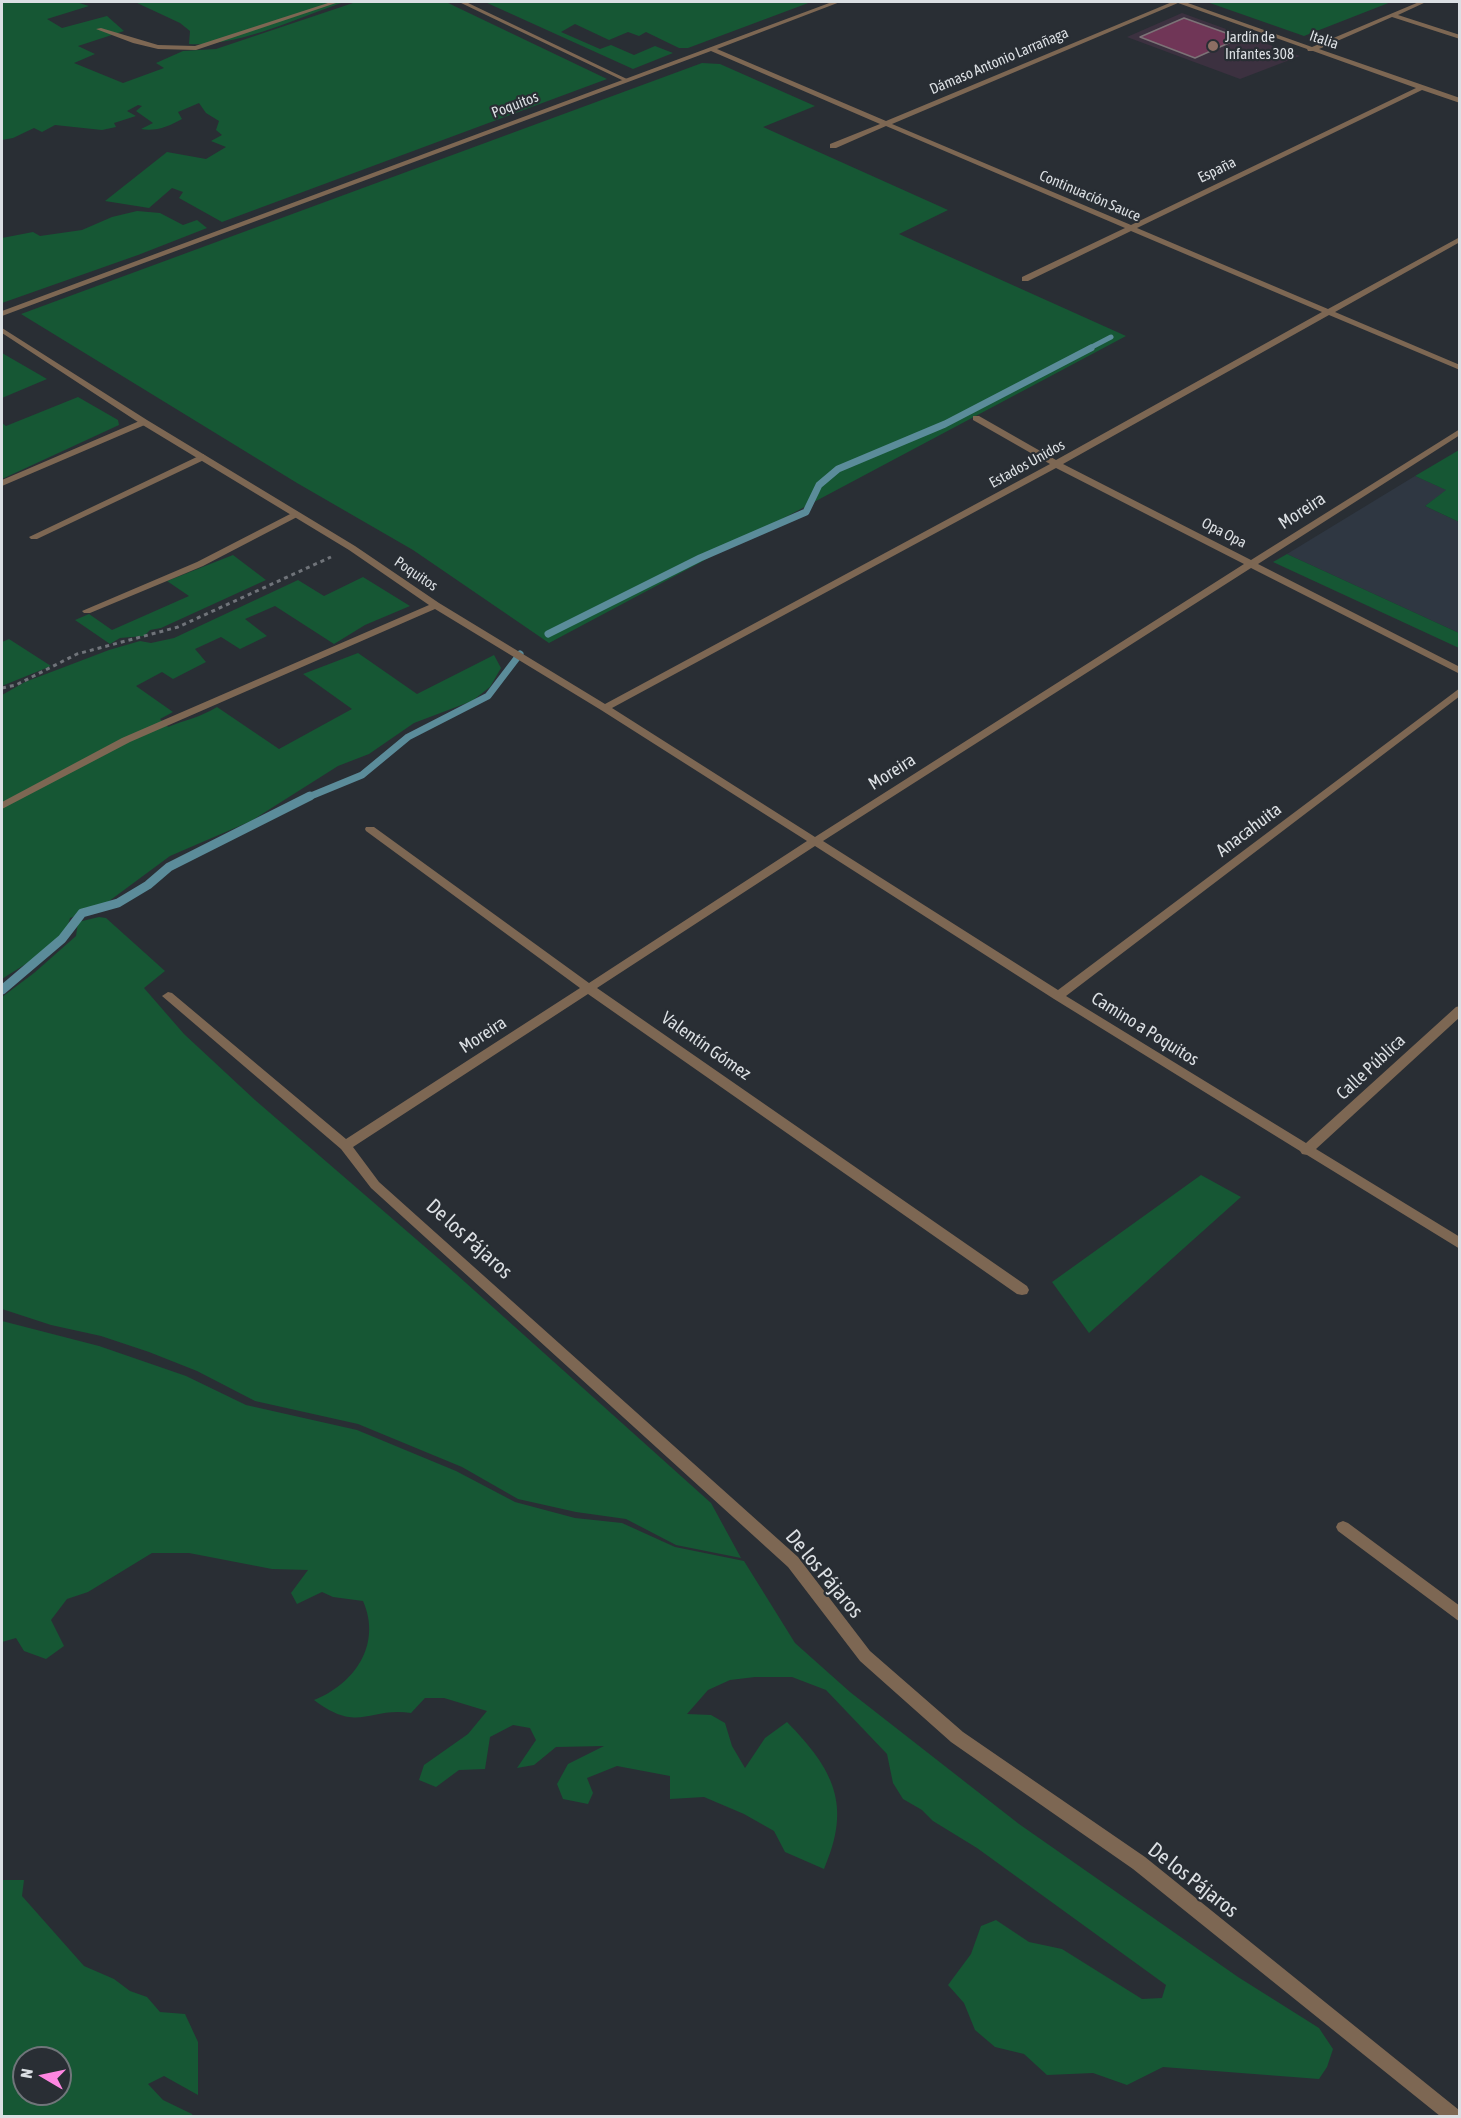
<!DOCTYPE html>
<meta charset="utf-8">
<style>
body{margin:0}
#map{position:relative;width:1461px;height:2118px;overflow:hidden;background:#292e34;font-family:"Asap Condensed",sans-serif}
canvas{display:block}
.frame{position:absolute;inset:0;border:3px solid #dbdfe3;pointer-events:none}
.north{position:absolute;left:12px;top:2046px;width:60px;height:60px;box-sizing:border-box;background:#292e34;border:2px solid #70757a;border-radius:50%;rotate:279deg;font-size:16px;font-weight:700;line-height:24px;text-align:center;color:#dbdfe3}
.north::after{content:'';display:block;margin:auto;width:21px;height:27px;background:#fe86e1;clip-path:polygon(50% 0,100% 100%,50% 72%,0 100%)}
</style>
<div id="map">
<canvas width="1461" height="2118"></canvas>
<div class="frame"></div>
<div class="north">N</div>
</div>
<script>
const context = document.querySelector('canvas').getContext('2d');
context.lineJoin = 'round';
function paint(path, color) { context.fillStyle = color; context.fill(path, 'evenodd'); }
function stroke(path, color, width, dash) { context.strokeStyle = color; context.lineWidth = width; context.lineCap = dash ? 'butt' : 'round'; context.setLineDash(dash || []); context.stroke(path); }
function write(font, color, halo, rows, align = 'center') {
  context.font = font + ' "Asap Condensed",sans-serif'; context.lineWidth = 4.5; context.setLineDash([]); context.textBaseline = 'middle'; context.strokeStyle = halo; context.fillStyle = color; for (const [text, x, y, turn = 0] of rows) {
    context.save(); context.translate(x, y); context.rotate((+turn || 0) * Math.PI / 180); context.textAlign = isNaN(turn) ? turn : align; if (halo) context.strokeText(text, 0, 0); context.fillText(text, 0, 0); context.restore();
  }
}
const built = new Path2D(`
 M1415 476 1447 490 1425 506 1459 522V633L1287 554Z`);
const education = new Path2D(`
 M1182 13 1300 56 1240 79 1127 37Z`);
const green = new Path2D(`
 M2 2H76L89 6 47 19 62 28 107 16 124 31 78 46 95 54 74 63 123 83 164 68 156 63 183 51 216 49 356 2H446L607 79 222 222 179 198 183 192 172 188 149 208 105 201 167 152 206 159 226 147 211 141 222 135 216 130 219 121 206 113 199 103 178 112 182 119C170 126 155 132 141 129L153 123 136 111 142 106 138 105 127 111 136 116 114 123 116 127 102 130 55 125 42 132 34 128 13 138 2 140Z
 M135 2H344C297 18 238 47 189 44L190 31 180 23Z
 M485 2H811L688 48H679L646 32 639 36 628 32 609 40 575 24 561 32 600 49 611 45 634 55 655 46 673 53 633 69Z
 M1207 2H1391L1304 36Z
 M702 63 720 64 815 106 763 127 948 210 899 234 1126 336 549 643 413 550 297 483 21 314Z
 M137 211 160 213 183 225 197 220 207 228 138 255 2 303V238L33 232 40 236 82 230 112 217Z
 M2 353 47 379 2 398Z
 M78 397 118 420 119 425 2 479V423L6 426Z
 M1459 450V522L1425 506 1446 490 1415 476Z
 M1287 554 1459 633V648L1273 562Z
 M233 555 266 580 161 628 150 630 144 636 120 638 110 644 75 620 89 614 112 630 189 596 167 581Z
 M363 577 410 606 365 625 334 644 275 606 245 619 267 636 240 649 221 637 195 649 206 662 173 679 162 672 136 686 173 712 160 719 168 727C185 720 201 717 217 707L279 749 352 709 303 674 358 653 417 694 494 655 501 668 490 687 472 701 414 723 369 754 338 766 251 821 170 856 101 907 70 918C64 946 24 964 2 979V695L25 682 109 650 140 641 151 643 174 638 298 580 324 596Z
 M9 639 51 666 2 686V642Z
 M99 917 106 918 165 971 144 988 184 1034 255 1100 446 1265 711 1503 741 1558 676 1545 626 1519 576 1512 518 1499 462 1467 358 1424 255 1401 197 1371 149 1352 101 1336 51 1325 2 1309V997L34 973 76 936 78 922Z
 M1201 1175 1241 1197 1089 1333 1052 1282Z
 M2 1321 99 1346 186 1376 246 1405 357 1430 456 1471 515 1502 575 1518 622 1523 675 1547 744 1561 795 1643 850 1692 1019 1824 1238 1977 1319 2028 1333 2049 1327 2067 1319 2079 1163 2067 1127 2085 1093 2073 1047 2075 1024 2054 995 2047 975 2030 964 2003 948 1985 971 1954 981 1926 996 1920 1029 1942 1062 1949 1142 1999 1162 1998 1166 1985 977 1848 933 1821 922 1810 903 1799 893 1783 887 1754 826 1690 792 1677H755L730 1680 708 1690 687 1714 711 1715 725 1723 732 1746 745 1768 765 1738 787 1722C834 1770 852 1805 824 1869L785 1852 774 1831 744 1814 704 1797 670 1799V1776L617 1766 587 1778 593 1793 588 1804 563 1799 557 1784 568 1764 604 1746 556 1747 534 1765 517 1768 536 1740 530 1728 513 1725 490 1737 485 1769 459 1770 436 1787 419 1780 424 1765 468 1734 487 1711 444 1698H425L411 1713C368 1707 359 1734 314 1700 355 1684 382 1644 363 1601L333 1597 322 1592 297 1604 291 1593 308 1570 272 1569 189 1553H152L88 1592 67 1599 51 1620 64 1646 46 1659 24 1651 16 1638 2 1642Z
 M2 1880H24L22 1896 84 1966 114 1979 130 1991 147 1997 160 2012 185 2014 198 2042V2095L164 2076 148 2084 163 2100 192 2114 193 2116H2ZM24 2058H60V2094H24Z`);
const streamFar2 = new Path2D(`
 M1088 349 1111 337`);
const streamFar1 = new Path2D(`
 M548 634 700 558 806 512 819 485 838 469 945 424 1091 348
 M306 798 362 775 408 737 488 696 520 654`);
const stream = new Path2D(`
 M2 990 62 939 82 913 118 903 148 885 169 867 310 796`);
const building = new Path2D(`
 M1184 18 1240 38 1195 58 1140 37Z`);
const path = new Path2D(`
 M2 688 16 685 77 654 178 627 331 557`);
const lane = new Path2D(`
 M331 2H339L196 50 158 49 133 43 96 29 101 28 158 45 195 46Z
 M459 2H466L629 80 624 81Z
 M144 419 148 422 147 424 2 486V480Z
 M203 454 207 457 206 459 37 539H31L29 537Z
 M296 511 301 514 299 516 203 566 90 613H84L82 611 197 562Z`);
const street = new Path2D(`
 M832 2H840L717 49 886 121 1172 2H1185L1312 47 1419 2H1426L1398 15 1460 35V39L1392 17 1319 49 1460 98V103L1422 90 1137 228 1328 309 1460 237V242L1335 312 1460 365V370L1329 315 1063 464 1251 560 1460 429V435L1258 564 1460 667V674L1251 568 823 841 1058 990 1460 688V696L1066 996 1306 1143 1456 1007 1460 1006V1017L1316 1149 1460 1237V1249L1307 1155 1302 1154 1300 1151 1054 999 815 846 597 988 1027 1286 1029 1290 1027 1294 1022 1295 1017 1294 588 994 353 1147 379 1182 798 1557 870 1651 963 1732 1145 1857 1459 2110 1460 2116H1440L1133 1869 951 1742 860 1661 788 1567 371 1188 341 1149 162 996 168 992 172 993 346 1139 580 988 366 831 365 829 366 827H374L589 983 807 841 601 710 435 609 130 742 2 809V802L122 738 429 605 349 550 141 424 2 333V328L147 420 355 546 439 603 605 704 1050 464 973 420V416H979L1056 460 1322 312 1131 231 1028 281H1022V277L1125 228 886 126 836 148H830V144L880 124 711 51 2 316V311ZM1178 3 1307 49 1308 51H1313L1416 88 1131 225 892 124ZM1056 468 1244 564 815 837 612 708Z
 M1343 1521 1348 1523 1460 1606V1622L1338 1531 1336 1527 1338 1523Z`);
const markers = [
 [1213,46,6,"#8d6e63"]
];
const farPoinames = [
 ["Jardín de",1225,37],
 ["Infantes 308",1225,54]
];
const farStreetnames = [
 ["Italia",1324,40,19],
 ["Dámaso Antonio Larrañaga",999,61,-23],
 ["Poquitos",515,105,-21],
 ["España",1217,170,-26],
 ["Continuación Sauce",1090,196,23],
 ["Estados Unidos",1027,464,-29],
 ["Opa Opa",1224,533,27],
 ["Poquitos",416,574,34]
];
const streetNames = [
 ["Moreira",1302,511,-33],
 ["Moreira",892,772,-32],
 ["Anacahuita",1249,830,-37],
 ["Camino a Poquitos",1145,1029,32],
 ["Moreira",483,1035,-33],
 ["Valentín Gómez",706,1046,35],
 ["Calle Pública",1371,1067,-43]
];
const nearStreetnames = [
 ["De los Pájaros",469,1239,42],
 ["De los Pájaros",824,1574,50],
 ["De los Pájaros",1193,1880,38]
];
paint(built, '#2f3742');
paint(education, '#3c3140');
paint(green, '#165734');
stroke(streamFar2, '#5b8c9a', 5);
stroke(streamFar1, '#5b8c9a', 7);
stroke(stream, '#5b8c9a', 9);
paint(building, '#703657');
stroke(building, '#7c7377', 1.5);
stroke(path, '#6f7379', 3, [4, 4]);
paint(lane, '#7d6753');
paint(street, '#7d6753');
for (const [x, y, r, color] of markers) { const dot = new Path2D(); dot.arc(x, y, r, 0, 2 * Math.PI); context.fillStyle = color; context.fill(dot); stroke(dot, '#292e34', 2); }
write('15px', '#dbdfe3', '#292e34', farPoinames, 'left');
write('15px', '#dbdfe3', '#292e34', farStreetnames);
write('18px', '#dbdfe3', '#292e34', streetNames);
write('21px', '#dbdfe3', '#292e34', nearStreetnames);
</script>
